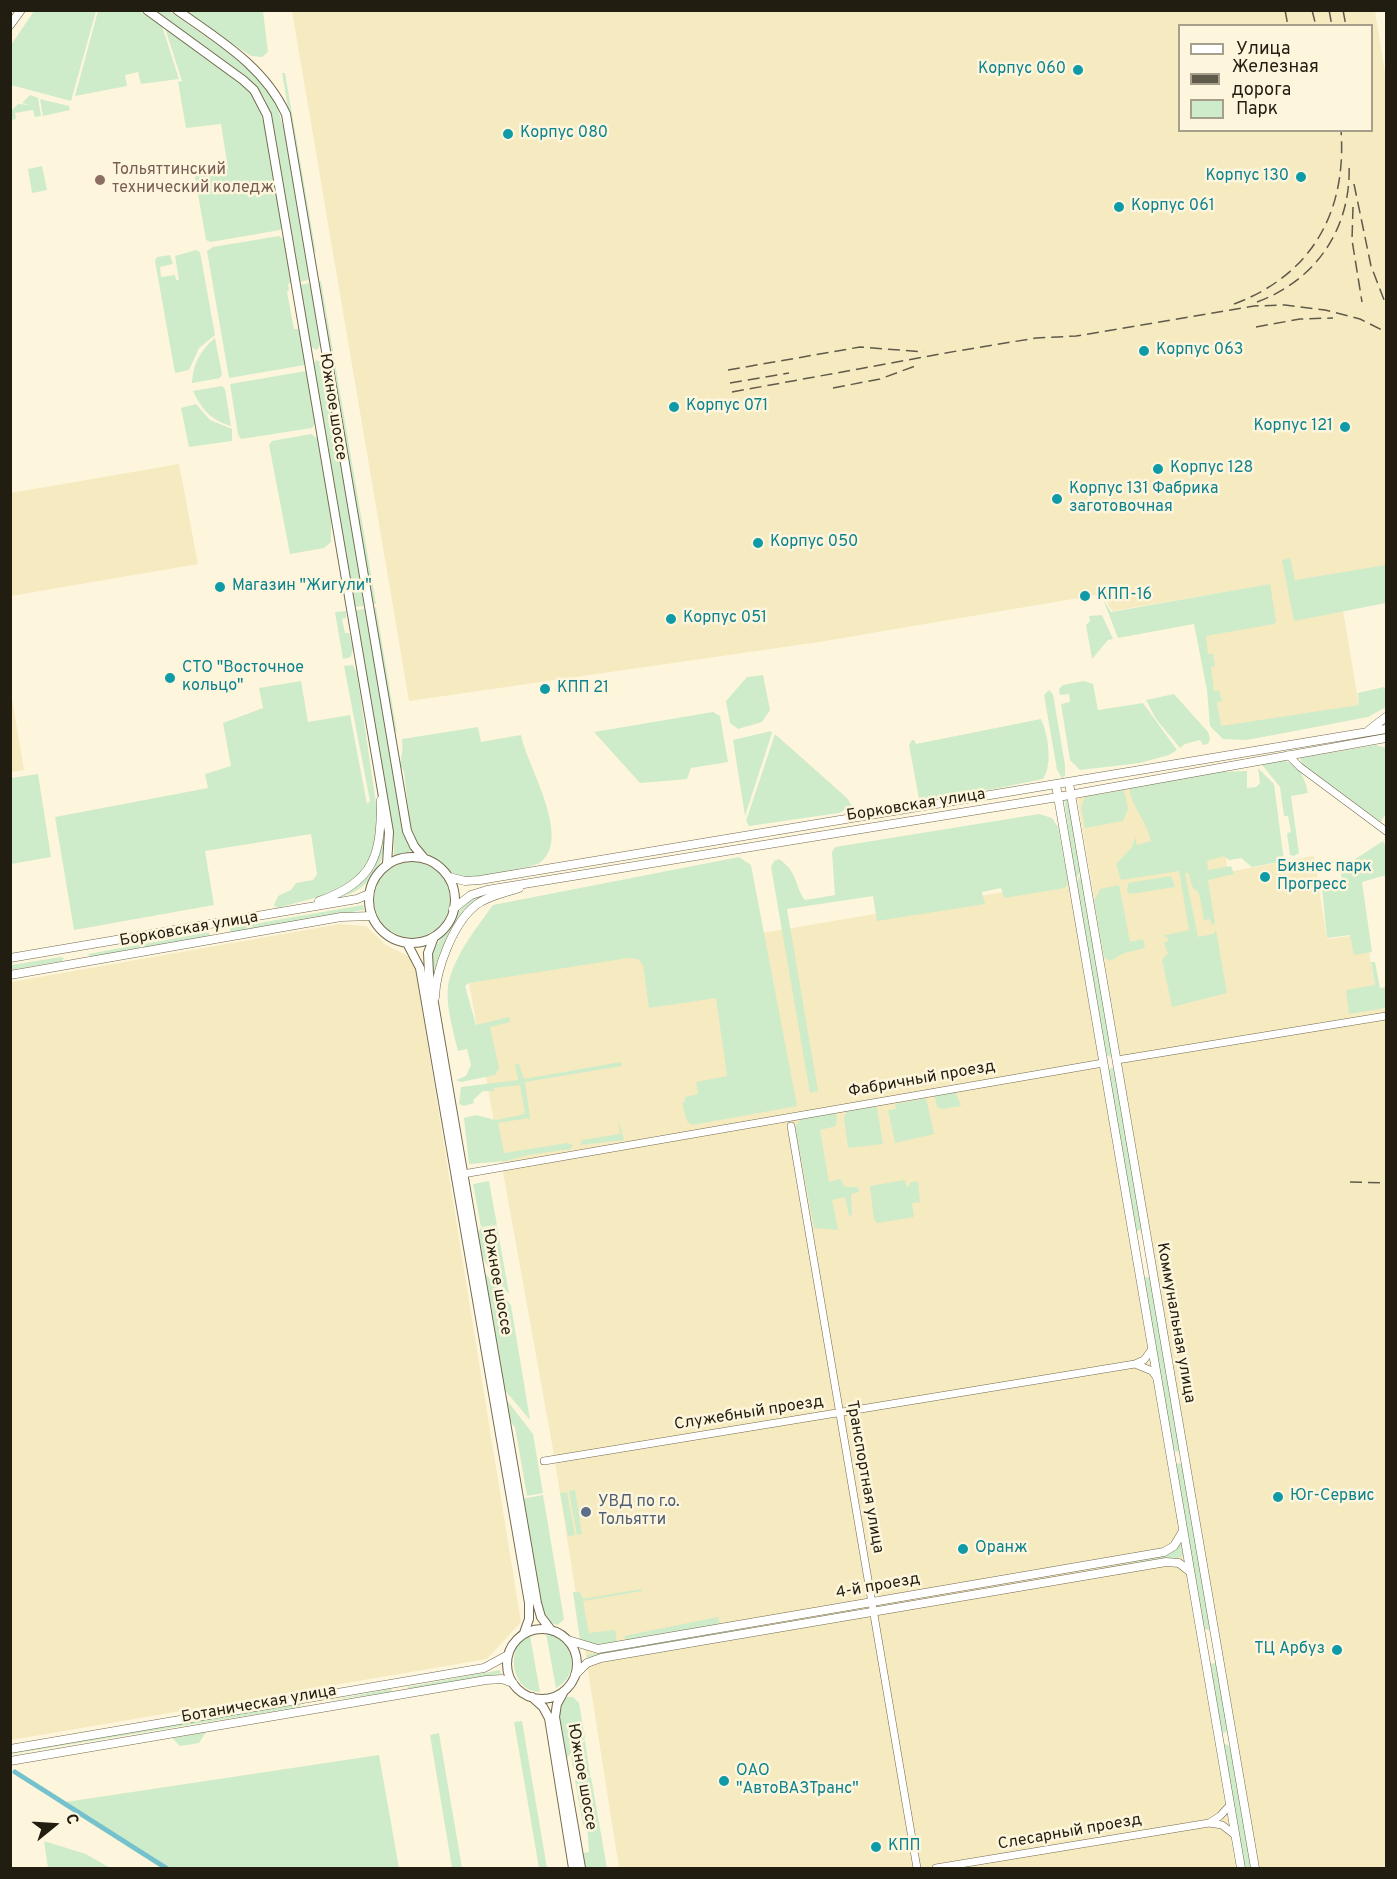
<!DOCTYPE html>
<meta charset="utf-8">
<style>
body{margin:0}
#map{position:relative;width:1397px;height:1879px;overflow:hidden;background:#fef6dc;font-family:Overpass,sans-serif}
canvas{display:block}
.frame{position:absolute;inset:0;border:12px solid #211d11;pointer-events:none}
.legend{position:absolute;left:1178px;top:24px;width:195px;height:108px;box-sizing:border-box;background:#fef6dc;border:2px solid #a69f8b;margin:0;padding:8px 10px;list-style:none;font-size:18px;color:#211d11}
.legend li{display:flex;align-items:center;gap:12px;height:30px}
.legend b{width:30px;border:2px solid #a69f8b}
.north{position:absolute;left:24px;top:1795px;width:60px;height:60px;-webkit-text-stroke:4px #fef6dc;paint-order:stroke;rotate:72deg;font-size:16px;font-weight:700;line-height:24px;text-align:center;color:#211d11}
.north::after{content:'';display:block;margin:auto;width:21px;height:27px;background:#211d11;clip-path:polygon(50% 0,100% 100%,50% 72%,0 100%)}
</style>
<div id="map">
<canvas width="1397" height="1879"></canvas>
<div class="frame"></div>
<ul class="legend">
<li><b style="height:8px;background:#fff"></b>Улица</li>
<li><b style="height:8px;background:#5f5a4a"></b>Железная дорога</li>
<li><b style="height:16px;background:#ceecc9"></b>Парк</li>
</ul>
<div class="north">С</div>
</div>
<script>
const context = document.querySelector('canvas').getContext('2d');
context.lineJoin = 'round';
function paint(path, color) { context.fillStyle = color; context.fill(path, 'evenodd'); }
function stroke(path, color, width, dash) { context.strokeStyle = color; context.lineWidth = width; context.lineCap = dash ? 'butt' : 'round'; context.setLineDash(dash || []); context.stroke(path); }
function write(font, color, halo, rows, align = 'center') {
  context.font = font + ' Overpass,sans-serif'; context.lineWidth = 5; context.setLineDash([]); context.textBaseline = 'middle'; context.strokeStyle = halo; context.fillStyle = color; for (const [text, x, y, turn = 0] of rows) {
    context.save(); context.translate(x, y); context.rotate((+turn || 0) * Math.PI / 180); context.textAlign = isNaN(turn) ? turn : align; if (halo) context.strokeText(text, 0, 0); context.fillText(text, 0, 0); context.restore();
  }
}
const built = new Path2D(`
 M292 11H1375L1386 79V565L1341 599 1359 705 1220 729 1203 625 1267 585 1112 611 1102 594 819 642 409 701ZM1180 26H1372V130H1180Z
 M179 464 198 564 11 596V493Z
 M11 693 24 770 11 772H10Z
 M1215 774 1228 872 1314 856 1327 939 1366 934 1379 1009H1386V1868H1256L1077 797Z
 M1068 881 1236 1868H619L554 1455 469 983Z
 M340 924 366 926 386 945 410 957 415 966 521 1622 487 1659 11 1740V982Z`);
const green = new Path2D(`
 M34 11H96L71 101 11 85V45Z
 M98 11H139L162 26 179 79 141 84 138 72 125 75 127 86 75 96Z
 M154 11H169L245 64 266 84 277 106 285 133 309 280 299 282 273 123 265 99 249 79Z
 M183 11H263L268 52 262 57 251 56Z
 M165 28C192 47 225 65 247 89 271 115 276 191 282 227L280 230 211 242 206 240 195 177 198 174 228 169 221 124 186 128 178 82 182 81Z
 M282 73H285L316 253 312 248Z
 M30 95 38 98 41 116 35 117 33 110 15 113 16 119 11 120 12 110 18 104 31 105 22 103Z
 M40 99 69 106 70 110 43 116Z
 M42 166 47 190 32 193 28 169Z
 M279 236 285 240 292 283 288 284 289 290 287 292 294 329H299L305 365 229 378 207 251 213 247Z
 M196 250 200 252 215 335 199 348 189 370 175 373 155 261 157 257 170 255 173 264 160 267 161 277 175 275 176 280H179L175 256Z
 M321 281 376 604H372L324 321 326 317 317 282Z
 M310 283 320 345 317 350 311 347 300 285Z
 M215 338 222 374 220 378 192 383C193 363 200 351 215 338Z
 M316 360 324 363 364 606 355 607 314 363Z
 M306 371 315 424 312 428 241 439 238 434 230 384Z
 M222 386 225 389 231 426C211 420 202 410 193 391Z
 M196 404 210 420 232 429V441L189 447 181 408Z
 M311 434 318 439 331 514V542L324 548 290 554 269 445 272 441Z
 M1290 558 1295 580 1386 565V603L1294 621 1282 560Z
 M1270 584 1276 621 1274 624 1206 636 1208 654H1213L1215 666 1211 667 1214 691 1219 690 1222 701 1217 702 1221 726 1359 705 1358 693 1384 687 1386 689V707L1368 717 1247 740 1223 739 1210 726 1207 690 1194 624 1118 638 1103 599 1111 612Z
 M376 607 397 733 393 726 373 608Z
 M365 609 403 834 412 851 394 855V838L355 610Z
 M346 611V618L342 619 345 633H349L353 648 351 657 343 659 335 612Z
 M1102 615 1113 639 1108 640 1092 659 1086 625 1090 621 1089 616Z
 M353 665 357 674 378 817 379 835 372 856 361 872 341 891 277 908 274 905 278 896 291 890 296 883 313 880 317 874 311 834 205 851 214 905 74 930 55 817 208 788 205 774 231 766 223 723 263 708 259 688 301 681 308 722 350 715 367 804 370 801 344 666Z
 M763 675 770 710 762 722 738 729 730 723 726 701 747 677Z
 M1084 681 1093 684 1098 710 1143 703 1177 750 1169 755 1140 763 1080 770 1070 760 1061 704 1070 702 1069 694 1060 695 1059 689 1063 685Z
 M1049 690 1053 694 1065 765V776L1062 778 1057 770 1044 695Z
 M1174 694 1208 732 1210 738 1208 744 1203 745 1200 740 1185 744 1180 748 1156 719 1146 700Z
 M713 712 720 716 728 762 691 768 687 779 640 783 594 732Z
 M1041 719C1048 734 1053 764 1043 779L920 804 909 745 912 740H914L916 744Z
 M478 727 481 742 521 735C527 766 572 837 541 862 534 867 519 868 510 871V874L469 879 458 877 424 851 411 834 404 772 400 764C402 756 403 746 402 739Z
 M771 731 772 733 745 816 733 740Z
 M775 734 847 798 852 806 839 813 749 826 746 821Z
 M1376 745 1386 748V813L1381 822 1302 764 1300 758Z
 M1280 760C1298 762 1305 777 1308 793L1291 796 1299 853 1294 856 1290 855 1287 833 1291 832 1288 816H1284L1280 787 1262 765Z
 M1258 768 1274 784 1284 861 1252 867 1241 858 1229 860 1224 856 1207 861 1208 870 1231 866 1234 874 1208 880 1215 924 1212 925 1210 919 1204 920 1199 893 1193 888 1188 873H1185L1198 937 1214 934 1216 930 1227 993 1172 1007 1162 959 1168 954 1164 943 1168 941 1167 937 1162 936 1189 930 1179 871 1121 880 1116 864 1132 847 1135 837 1137 845 1151 841C1146 819 1132 809 1129 787L1219 772 1247 771V788L1256 787 1260 783Z
 M38 774 51 857 11 864V778Z
 M1124 790 1128 809 1123 821 1085 828 1081 807 1085 797Z
 M1064 797 1068 798 1081 871 1075 881Z
 M1039 814 1052 818 1058 827 1068 881 1065 888 1004 898 1001 888 982 892 985 904 877 921 873 896 787 909 818 1091 810 1093 771 867 774 861 779 859C799 873 794 886 805 900L835 895 832 852 835 847Z
 M384 830C390 857 369 892 340 897 365 887 383 856 384 830Z
 M1383 841 1386 848V875L1362 882 1372 952 1354 955 1350 935 1327 938 1322 888 1339 884 1338 880 1342 878 1340 869Z
 M739 857 751 865 797 1106 692 1125 687 1121 682 1103 685 1102V1097L698 1094 696 1082 727 1076 716 998 649 1008 643 965 638 959 628 958 469 983 465 986 476 1025 509 1017 510 1022 490 1027 499 1068 495 1075 461 1082 456 1080 466 1076 471 1065 467 1049 458 1051C453 1029 443 999 450 977 458 951 477 927 493 905Z
 M374 900a38 38 0 1 1 76 0a38 38 0 1 1-76 0Z
 M1082 873 1112 1055 1110 1057 1105 1054 1076 883Z
 M1171 876 1175 887 1130 894 1127 892 1128 883Z
 M1119 885 1130 942 1143 939 1145 948 1124 953 1110 961 1104 957 1094 901 1100 889Z
 M486 895C463 916 435 946 434 980 433 972 430 963 431 956 432 950 463 905 468 901 474 897 480 897 486 895Z
 M363 905 364 910 231 933 230 928Z
 M209 932 210 936 91 957 88 954Z
 M61 957 64 958 62 961 11 970V965Z
 M1371 962H1375L1380 988 1386 987V1008L1349 1014 1346 990 1375 985Z
 M621 1062 622 1066 525 1082 531 1125 529 1118 498 1123 504 1153 567 1143 573 1145 571 1149 528 1155 506 1161 469 1164 464 1118 476 1115 496 1120 525 1114 520 1085 494 1088V1091H483L473 1100 474 1103 464 1106 459 1104 461 1087 518 1080 515 1064H519L524 1079Z
 M1111 1068H1115L1143 1230 1134 1231 1108 1070Z
 M955 1091 961 1106 942 1109 937 1107 934 1095Z
 M926 1098 934 1134 895 1143 888 1110 896 1109 895 1104Z
 M873 1106 877 1108 883 1144 848 1148 844 1118 847 1110Z
 M834 1112 837 1117 836 1126 820 1130 829 1182 840 1179 845 1187H858L859 1192 851 1194 852 1215 849 1216 845 1197 832 1200 838 1230 814 1228 795 1126 801 1119Z
 M618 1119 624 1140 580 1145 582 1140 620 1134Z
 M905 1180 907 1188 911 1182 918 1181 920 1202 912 1203 914 1217 877 1223 874 1220 870 1186Z
 M489 1181 497 1225 481 1227 473 1184Z
 M497 1226 509 1294C498 1281 466 1243 481 1228Z
 M484 1272 511 1305 530 1420 503 1388Z
 M1147 1277 1151 1278 1180 1450 1178 1452 1173 1450 1144 1278Z
 M506 1399 533 1434 543 1493 527 1496 515 1427 509 1420Z
 M1179 1463 1182 1464 1211 1627 1208 1630 1203 1628 1175 1466Z
 M575 1490 582 1534 577 1535 569 1491Z
 M567 1492 575 1535 568 1536 560 1493Z
 M543 1495 564 1619 558 1625 550 1623 542 1613 522 1499Z
 M1182 1540 1185 1555 1174 1559 1017 1585 1162 1557 1175 1550Z
 M641 1589 642 1591 583 1601 589 1633 615 1630 617 1642 598 1648 580 1640 573 1592H580L583 1599Z
 M718 1617 720 1625 627 1642 624 1636Z
 M748 1628 751 1630 749 1632 587 1659V1655Z
 M546 1633 560 1638C575 1653 577 1677 556 1688Z
 M530 1636 540 1692C511 1692 504 1646 530 1636Z
 M1217 1663 1228 1731 1224 1733 1221 1732 1208 1664Z
 M500 1670 501 1674 410 1689 407 1687Z
 M390 1689 392 1690 390 1692 326 1701Z
 M567 1697H573L579 1703 585 1738 567 1758C561 1743 553 1709 567 1697Z
 M299 1703 301 1705 299 1707 11 1754V1752Z
 M522 1721 547 1868H539L514 1722Z
 M206 1732 199 1743 180 1746 172 1738Z
 M439 1733 462 1868H452L430 1735Z
 M585 1740 590 1776 575 1778 578 1776 576 1768H573L571 1757Z
 M1226 1744 1231 1748 1252 1868H1243L1224 1745Z
 M379 1755 399 1868H161L59 1803Z
 M591 1777 607 1868H585L583 1853 589 1852 587 1825 584 1826 582 1820 575 1780Z
 M44 1841 86 1854 110 1868H48Z`);
const canal = new Path2D(`
 M15 1772 166 1868`);
const tertiary = new Path2D(`
 M1288 755 1300 767 1386 831
 M1117 1060 1386 1016
 M791 1126 917 1868
 M463 1174 1103 1063
 M1135 1364 1152 1371 1157 1378
 M544 1461 1135 1364 1144 1360 1152 1349
 M1209 1823 1220 1816 1230 1805
 M936 1868 1209 1823 1222 1825 1235 1835`);
const secondary = new Path2D(`
 M10 25 21 10
 M1369 730 1386 717
 M1069 783 1255 1868
 M1056 785 1241 1868
 M449 877 465 881 480 880 1386 729
 M319 901C375 882 381 855 381 800
 M453 909 471 895 487 890 1058 797 1386 738
 M10 958 357 899 369 894
 M10 975 341 917 372 916
 M435 997C436 969 453 923 476 905 487 896 505 893 519 888
 M568 1640 598 1649 1164 1552 1174 1546 1183 1531
 M575 1675 587 1663 601 1658 1166 1562 1179 1563 1189 1571
 M10 1749 484 1668 508 1655
 M10 1761 486 1680 502 1679 513 1683`);
const primary = new Path2D(`
 M147 10 243 80 254 90 267 115 389 832 387 864
 M177 10C219 40 264 66 286 114L407 831 414 846 424 858
 M369 900a43 43 0 1 1 86 0a43 43 0 1 1-86 0Z
 M434 937 428 953 429 974 537 1603 541 1617 551 1630
 M407 943 420 968 529 1603V1619L524 1633
 M507 1664a35 35 0 1 1 70 0a35 35 0 1 1-70 0Z
 M563 1693 557 1704 555 1717 581 1868
 M532 1697 543 1707 549 1718 573 1868`);
const rail = new Path2D(`
 M1285 10 1288 26
 M1312 10 1316 26
 M1329 10 1332 26
 M1343 10 1346 26
 M1354 184 1371 266 1386 305
 M1353 207 1352 240 1362 302
 M1257 302C1317 280 1352 227 1349 163
 M1234 304C1312 275 1347 212 1341 130
 M1256 327 1300 319 1333 318
 M728 370 860 347 924 352
 M730 383 789 373
 M833 388 880 379 918 365
 M732 392 957 351 1036 338 1076 336 1254 306 1285 305 1325 310 1360 319 1386 332
 M1350 1182 1386 1183`);
const markers = [
 [1078,70,6,"#0f9aa8"],
 [508,134,6,"#0f9aa8"],
 [1301,177,6,"#0f9aa8"],
 [100,180,6,"#8d6e63"],
 [1119,207,6,"#0f9aa8"],
 [1144,351,6,"#0f9aa8"],
 [674,407,6,"#0f9aa8"],
 [1345,427,6,"#0f9aa8"],
 [1158,469,6,"#0f9aa8"],
 [1057,499,6,"#0f9aa8"],
 [758,543,6,"#0f9aa8"],
 [220,587,6,"#0f9aa8"],
 [1085,596,6,"#0f9aa8"],
 [671,619,6,"#0f9aa8"],
 [170,678,6,"#0f9aa8"],
 [545,689,6,"#0f9aa8"],
 [1265,877,6,"#0f9aa8"],
 [1278,1497,6,"#0f9aa8"],
 [586,1512,6,"#5c6f8a"],
 [963,1549,6,"#0f9aa8"],
 [1337,1650,6,"#0f9aa8"],
 [724,1781,6,"#0f9aa8"],
 [876,1847,6,"#0f9aa8"]
];
const cultureNames = [
 ["Корпус 060",1066,70,"right"],
 ["Корпус 080",520,134],
 ["Корпус 130",1289,177,"right"],
 ["Корпус 061",1131,207],
 ["Корпус 063",1156,351],
 ["Корпус 071",686,407],
 ["Корпус 121",1333,427,"right"],
 ["Корпус 128",1170,469],
 ["Корпус 131 Фабрика",1069,490],
 ["заготовочная",1069,508],
 ["Корпус 050",770,543],
 ["Магазин \"Жигули\"",232,587],
 ["КПП-16",1097,596],
 ["Корпус 051",683,619],
 ["СТО \"Восточное",182,669],
 ["кольцо\"",182,687],
 ["КПП 21",557,689],
 ["Бизнес парк",1277,868],
 ["Прогресс",1277,886],
 ["Юг-Сервис",1290,1497],
 ["Оранж",975,1549],
 ["ТЦ Арбуз",1325,1650,"right"],
 ["ОАО",736,1772],
 ["\"АвтоВАЗТранс\"",736,1790],
 ["КПП",888,1847]
];
const educationNames = [
 ["Тольяттинский",112,171],
 ["технический коледж",112,189]
];
const streetNames = [
 ["Южное шоссе",332,407,81],
 ["Борковская улица",916,806,-9],
 ["Борковская улица",189,930,-10],
 ["Фабричный проезд",922,1080,-10],
 ["Южное шоссе",496,1282,80],
 ["Коммунальная улица",1175,1323,80],
 ["Служебный проезд",749,1414,-9],
 ["Транспортная улица",864,1477,80],
 ["4-й проезд",878,1587,-10],
 ["Ботаническая улица",259,1705,-10],
 ["Южное шоссе",581,1777,80],
 ["Слесарный проезд",1070,1833,-10]
];
const serviceNames = [
 ["УВД по г.о.",598,1503],
 ["Тольятти",598,1521]
];
paint(built, '#f6eac1');
paint(green, '#ceecc9');
stroke(canal, '#75c2ce', 5);
stroke(tertiary, '#736a4d', 8);
stroke(secondary, '#736a4d', 9);
stroke(primary, '#736a4d', 10);
stroke(tertiary, '#fff', 7);
stroke(secondary, '#fff', 8);
stroke(primary, '#fff', 8);
stroke(rail, '#5f5a4a', 1.5, [12, 6]);
for (const [x, y, r, color] of markers) { const dot = new Path2D(); dot.arc(x, y, r, 0, 2 * Math.PI); context.fillStyle = color; context.fill(dot); stroke(dot, '#fef6dc', 2); }
write('16px', '#0d838f', '#fef6dc', cultureNames, 'left');
write('16px', '#785e54', '#fef6dc', educationNames, 'left');
write('16px', '#211d11', '#fef6dc', streetNames);
write('16px', '#4e5e75', '#fef6dc', serviceNames, 'left');
</script>
